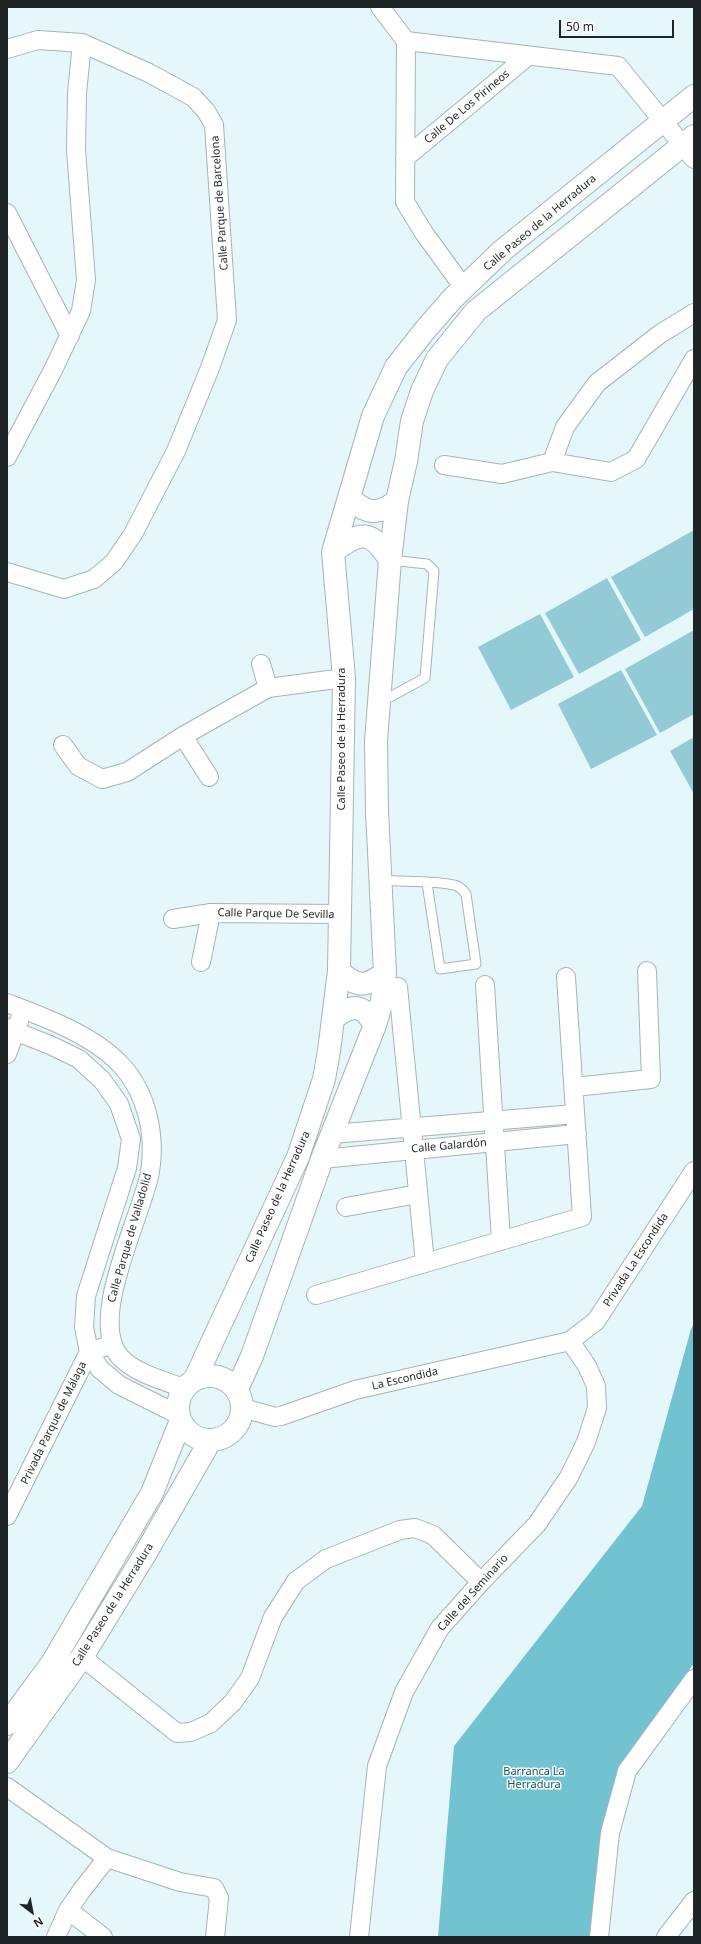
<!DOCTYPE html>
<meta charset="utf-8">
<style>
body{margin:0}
#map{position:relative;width:701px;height:1944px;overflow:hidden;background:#e5f7fb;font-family:"Noto Sans",sans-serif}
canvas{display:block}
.frame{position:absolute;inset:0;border:8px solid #1e2526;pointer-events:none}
.north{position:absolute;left:12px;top:1892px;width:40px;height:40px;-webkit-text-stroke:3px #fff;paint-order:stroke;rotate:148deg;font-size:11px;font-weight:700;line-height:16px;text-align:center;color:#1e2526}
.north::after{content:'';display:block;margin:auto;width:14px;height:18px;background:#1e2526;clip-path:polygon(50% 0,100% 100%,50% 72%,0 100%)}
.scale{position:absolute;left:559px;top:20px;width:115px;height:18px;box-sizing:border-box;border:2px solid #1e2526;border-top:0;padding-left:5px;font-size:12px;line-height:14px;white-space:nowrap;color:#1e2526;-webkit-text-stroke:3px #fff;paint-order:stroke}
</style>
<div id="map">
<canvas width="701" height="1944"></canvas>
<div class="frame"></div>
<div class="north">N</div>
<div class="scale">50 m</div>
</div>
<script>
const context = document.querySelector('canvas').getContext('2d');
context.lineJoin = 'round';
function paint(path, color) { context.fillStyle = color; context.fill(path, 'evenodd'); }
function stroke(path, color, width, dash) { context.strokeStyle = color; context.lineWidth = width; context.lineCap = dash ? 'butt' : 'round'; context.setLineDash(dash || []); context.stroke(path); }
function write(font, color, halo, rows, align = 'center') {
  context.font = font + ' "Noto Sans",sans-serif'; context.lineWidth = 3; context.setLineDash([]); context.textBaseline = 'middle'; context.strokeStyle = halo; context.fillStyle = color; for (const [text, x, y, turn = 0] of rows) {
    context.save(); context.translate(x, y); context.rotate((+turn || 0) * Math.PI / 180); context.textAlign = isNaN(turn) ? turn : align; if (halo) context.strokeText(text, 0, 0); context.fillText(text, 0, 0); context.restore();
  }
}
const green = new Path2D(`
 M694 530V609L645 637 611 577Z
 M607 578 641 640 579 674 545 613Z
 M540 614 574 677 511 710 478 647Z
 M694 630V714L660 733 625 669Z
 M621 670 657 735 591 769 558 704Z
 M694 737V794L670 751Z`);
const forest = new Path2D(`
 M694 1324V1663L619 1771 593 1937H438L454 1746 642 1506 691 1329Z`);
const lane = new Path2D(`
 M379 703 425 678 434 571 427 564 390 560
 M381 880C404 882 433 880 454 885 460 886 463 890 466 894L476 964 440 969 427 883`);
const street = new Path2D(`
 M380 7 406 41 405 202 424 233 464 288
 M406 41 618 66 694 159
 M7 49 38 40 82 43 149 73 193 97 206 111 214 125 227 320 210 368 176 451 133 534 114 562 94 579 64 589 7 572
 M405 158 528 56
 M7 213 70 336
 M7 457 53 370 81 311 86 280 76 150 77 93 82 43
 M552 462 565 427 597 383 660 334 694 313
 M444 465 502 474 552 462 611 472 636 459 694 359
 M261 664 268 688
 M183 736 209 777
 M63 745 78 766 102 779 127 772 183 736 268 688 344 678
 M173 919 211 913 340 914
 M201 962 211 913
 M485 985 501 1241
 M398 987 425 1263
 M7 1003C44 1017 93 1035 121 1065 147 1093 156 1135 150 1172 142 1216 86 1321 121 1358 137 1374 163 1380 183 1388
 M7 1028 50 1045 79 1059 102 1080 119 1104 131 1139 127 1168 86 1296 84 1327 89 1352 100 1369 119 1385 177 1414
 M7 1054 19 1021
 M574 1087 651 1079 647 971
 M332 1134 575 1114
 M322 1159 577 1134
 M346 1207 418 1194
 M316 1295 582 1217 566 977
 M243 1408 275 1417 281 1416 355 1390 570 1341 596 1321 694 1171
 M7 1516 89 1352 113 1344
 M82 1657 177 1733 191 1732 211 1723 233 1702 250 1678 273 1617 296 1581 326 1559 400 1530 415 1528 433 1535 481 1582
 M7 1787 107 1858 180 1882 214 1888 219 1898 215 1937
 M56 1937 68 1910
 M103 1937 68 1910 82 1890 107 1858
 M359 1937 377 1766 404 1692 440 1628 481 1582 537 1524 569 1477 586 1442 597 1408 596 1386 587 1366 570 1341
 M599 1937 610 1833 627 1771 694 1679
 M666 1937 694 1901`);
const secondary = new Path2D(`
 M349 498C367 514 377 516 397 501
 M333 552C361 530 371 530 390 560
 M339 971C357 988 366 987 385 973
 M335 1017C354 1003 363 1005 375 1025
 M178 1408a32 32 0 1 1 64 0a32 32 0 1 1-64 0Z
 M195 1379 298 1157 324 1079 329 1051 339 971 344 678 333 552 373 416 396 367 425 330 453 298 503 250 694 96
 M237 1389 252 1356 322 1159 375 1025 382 1001 385 973 377 811 376 741 390 560 397 501 406 461 412 421 422 391 437 359 476 311 694 136
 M7 1724 52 1663 152 1493 180 1423
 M7 1762 82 1657 144 1556 210 1441`);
const streetNames = [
 ["Calle De Los Pirineos",467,107,-40],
 ["Calle Parque de Barcelona",220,203,-94],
 ["Calle Paseo de la Herradura",540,223,-40],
 ["Calle Paseo de la Herradura",342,739,-90],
 ["Calle Parque De Sevilla",276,914,1],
 ["Calle Galardón",449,1146,-5],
 ["Calle Paseo de la Herradura",278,1197,-66],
 ["Calle Parque de Valladolid",130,1238,-74],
 ["Privada La Escondida",636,1260,-57],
 ["La Escondida",405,1379,-13],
 ["Privada Parque de Málaga",54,1423,-64],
 ["Calle del Seminario",473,1593,-48],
 ["Calle Paseo de la Herradura",113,1605,-58]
];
const parkNames = [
 ["Barranca La",534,1772],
 ["Herradura",534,1785]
];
paint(green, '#92cad5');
paint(forest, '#71c3d2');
stroke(lane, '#a4b5b9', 11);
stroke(street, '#a4b5b9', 20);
stroke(secondary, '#a4b5b9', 24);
stroke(lane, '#fff', 9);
stroke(street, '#fff', 18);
stroke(secondary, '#fff', 22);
write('11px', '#1e2526', '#fff', streetNames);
write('11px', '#0f5662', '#fff', parkNames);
</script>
